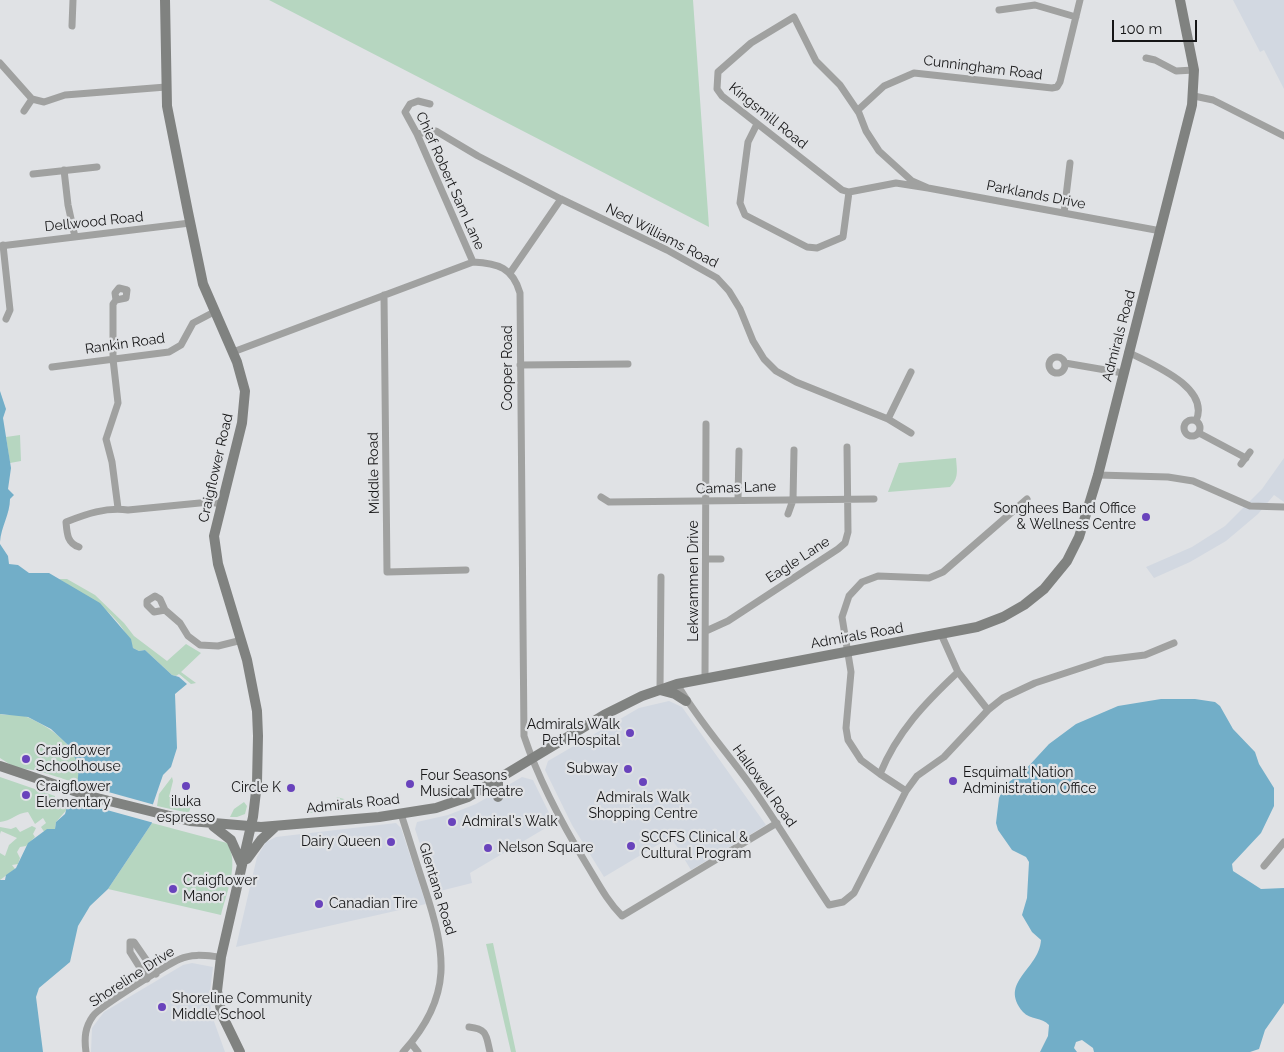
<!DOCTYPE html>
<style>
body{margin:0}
#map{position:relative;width:1284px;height:1052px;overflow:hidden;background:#e0e2e5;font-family:Raleway,sans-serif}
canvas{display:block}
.scale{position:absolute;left:1112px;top:20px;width:85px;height:22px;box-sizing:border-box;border:2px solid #161617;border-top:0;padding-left:6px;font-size:15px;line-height:18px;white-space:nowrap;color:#161617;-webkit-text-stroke:4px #e0e2e5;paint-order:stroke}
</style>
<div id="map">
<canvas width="1284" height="1052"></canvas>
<div class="scale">100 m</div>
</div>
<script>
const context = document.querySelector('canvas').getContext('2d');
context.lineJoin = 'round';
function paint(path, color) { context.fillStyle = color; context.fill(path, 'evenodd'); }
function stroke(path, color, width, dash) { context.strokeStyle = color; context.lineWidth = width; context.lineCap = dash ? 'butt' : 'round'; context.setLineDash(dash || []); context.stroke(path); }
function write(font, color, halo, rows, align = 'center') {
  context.font = font + ' Raleway,sans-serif'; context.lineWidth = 4.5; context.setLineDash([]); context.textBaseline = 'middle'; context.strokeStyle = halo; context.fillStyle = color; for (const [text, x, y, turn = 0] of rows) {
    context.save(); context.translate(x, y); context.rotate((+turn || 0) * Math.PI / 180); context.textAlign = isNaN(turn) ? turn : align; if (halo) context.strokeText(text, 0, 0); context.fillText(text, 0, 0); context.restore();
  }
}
const built = new Path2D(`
 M1233 0H1284V89L1264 50 1260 52Z
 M1284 458V502L1274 495 1258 514 1226 541 1190 562 1154 578 1146 567 1192 547 1225 526 1262 489Z
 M669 701 682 707 766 825 691 870 671 837 604 877 572 825 545 770 548 761 639 708Z
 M522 777 533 780 554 823 470 873 472 883 436 892 415 829 417 822 448 815 476 804Z
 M396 823 401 828 426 904 236 947 257 857 266 842 276 837Z
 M192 963 213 967 210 992 211 1013 225 1052H91L92 1028 104 1012 183 965Z`);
const green = new Path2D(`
 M269 0H693L709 227Z
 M20 435 21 461 10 463 6 437Z
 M956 458C957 471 959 478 950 487L888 492 899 463Z
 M59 579H67L95 595 124 623 134 636 167 661 186 644 201 653 181 672 196 683 191 684 179 674 176 676 172 675 145 650 139 651 133 648C117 609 91 601 59 579Z
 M0 714C8 716 19 713 27 717 53 728 85 751 79 784L39 771 14 767 0 758Z
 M0 777 55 796 54 803 65 800 69 802V807L56 822 55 829 45 833 41 827 46 823 43 818 35 824 28 812C17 813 11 821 0 822Z
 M172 777 173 781 169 797 192 801 189 813 157 806 159 794Z
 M337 797 344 799 347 805 345 810 330 812Z
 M244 802 247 806 245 814 237 817H230L234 809Z
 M319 805 322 809 321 812 306 813 307 806Z
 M152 823 227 843C240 863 226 894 221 915L108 889Z
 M32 826 36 828 33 834 35 837 26 846 20 847 17 852 20 858 18 864 12 865 15 869 0 880V853L5 856 9 845 17 838 1 831 0 834V827L11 829 16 827 20 832Z
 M493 943 516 1052H511L486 944Z`);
const water = new Path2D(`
 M0 391 6 409 3 418 11 468 8 489 14 495 10 499C10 514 1 527 0 542Z
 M0 544 8 556 9 564 18 565 29 573H49L100 603 131 639 133 648 139 651 145 650 172 675 179 677 187 684 175 694 177 748 171 767 163 775 153 804 152 823 108 889 90 906 78 926 70 962 39 988 36 997 43 1052H0V880H5L6 875 16 868 28 843 47 829H55L56 822 65 814 69 800 77 788 79 767 75 758 68 745 51 729 28 717 0 714Z
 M1161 699H1195L1215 702 1220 706 1233 729 1255 752 1259 764 1274 788V806L1261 833 1232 864 1233 871 1261 889 1284 888V1003L1265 1030 1259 1049 1250 1052H1094L1093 1048 1082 1040 1076 1042 1074 1048 1077 1052H1040L1048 1036 1049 1025C1042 1017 1030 1020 1023 1012 998 982 1039 970 1041 940L1032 932 1022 915 1027 898 1029 862 1026 857 1012 850 998 830 996 823 999 798 1005 785 1025 770 1049 744 1076 724 1118 706Z`);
const pier = new Path2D(`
 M76 783 155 805 154 823 67 799Z`);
const street = new Path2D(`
 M999 10 1035 5 1076 17
 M72 26 73 0
 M1146 58 1155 60 1176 71 1194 70
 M0 63 32 99 44 102 65 95 166 87
 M1194 96 1213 100 1284 136
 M430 104 418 101 410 104 405 112 417 134 473 262
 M858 110 884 86 914 73 1052 88 1057 87 1060 82 1080 0
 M24 111 32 99
 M757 124 748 142 740 203 745 215 807 247 817 248 843 237 849 192
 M417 134 436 131 478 156 561 199 667 250 717 278 729 291 740 309 753 341 764 359 776 371 796 382 888 419 911 433
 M64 170 68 205 75 237
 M33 174 97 167
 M928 188 896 183 849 192 842 190 722 96 717 89 718 72 751 43 794 17 816 61 840 85 859 113 866 131 879 151 912 181 928 188 1161 231
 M1064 213 1070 163
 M3 245 10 310 6 319
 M0 246 190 223
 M510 273 561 199
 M384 295 387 572 466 570
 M116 300 126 298 127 290 119 288 115 293 116 300 113 304V359L118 403 106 439 112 462 118 508
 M233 352 473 262C498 263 513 268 520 293L524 736C539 781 562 824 587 865 598 883 607 901 622 916L777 823
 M1128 352C1151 364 1211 387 1196 421
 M1049 365a8 8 0 1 1 16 0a8 8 0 1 1-16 0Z
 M1065 363 1123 373
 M520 365 628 364
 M52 367 169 352 181 345 193 323 214 312
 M888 419 911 372
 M1184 428a8 8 0 1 1 16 0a8 8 0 1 1-16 0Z
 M1199 433 1246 458
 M1241 464 1250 452
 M1098 475 1168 477 1193 481 1250 506 1284 507
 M601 497 609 502 874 499
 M738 499 739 451
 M788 514 793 500 794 450
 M79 547C67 543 67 533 66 522 86 514 106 507 128 510L210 502 221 504
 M707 559H721
 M165 610 154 612 147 605V601L155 596 160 599 165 610 180 623 188 636 200 645 218 646 242 640
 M706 631 728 621 838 549 845 543 848 532 847 447
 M941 634 958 672 988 710
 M705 678 706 424
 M677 684C698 720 725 750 749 783 778 823 802 865 829 905L843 902 854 893 906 791 917 776 944 757 988 710 1003 698 1035 683 1105 660 1145 655 1174 643
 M660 690 661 577
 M880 774 861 760 848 740 846 728 851 672 842 617 849 596 862 582 878 576 929 578 943 572 1027 499
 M906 791 880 774C897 732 925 703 958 672
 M401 814C409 838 416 862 424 886 446 953 454 996 403 1052
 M1264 866 1284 842
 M147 979 130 952V942H134L156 974
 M469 1027C488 1029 486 1036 490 1052
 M411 1043 418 1052
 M86 1052C84 1038 85 1027 93 1016 98 1008 168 964 180 959 193 953 208 956 221 957`);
const secondary = new Path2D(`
 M165 0 167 106 188 212 203 284 237 362 245 391 242 423 214 536 218 564 247 660 257 711 258 736 257 783 253 817 221 957 217 991 222 1015 240 1052
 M660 690 675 694 686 701
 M0 766 89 796 190 821 261 827 379 817 436 808 468 797 604 715 642 696 677 684 977 627 1003 617 1024 605 1044 589 1067 561 1079 537 1098 475 1192 105 1194 70 1180 0
 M498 780V797
 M213 826 231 840 242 865
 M247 859 261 840 276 826`);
const markers = [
 [1146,517,5,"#6943bc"],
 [630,733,5,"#6943bc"],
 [26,759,5,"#6943bc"],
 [628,769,5,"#6943bc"],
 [953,781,5,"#6943bc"],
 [643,782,5,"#6943bc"],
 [410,784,5,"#6943bc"],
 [186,786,5,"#6943bc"],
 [291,788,5,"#6943bc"],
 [26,795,5,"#6943bc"],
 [452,822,5,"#6943bc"],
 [391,842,5,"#6943bc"],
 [631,846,5,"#6943bc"],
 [488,848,5,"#6943bc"],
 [173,889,5,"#6943bc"],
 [319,904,5,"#6943bc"],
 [162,1007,5,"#6943bc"]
];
const streetNames = [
 ["Cunningham Road",983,68,7],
 ["Kingsmill Road",768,116,39],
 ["Chief Robert Sam Lane",450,181,66],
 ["Parklands Drive",1036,195,11],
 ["Dellwood Road",94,222,-6],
 ["Ned Williams Road",662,236,27],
 ["Admirals Road",1119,336,-75],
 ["Rankin Road",125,344,-8],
 ["Cooper Road",508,368,-90],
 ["Craigflower Road",216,468,-77],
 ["Middle Road",374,473,-91],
 ["Camas Lane",736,488,-2],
 ["Eagle Lane",798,560,-33],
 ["Lekwammen Drive",694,581,-90],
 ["Admirals Road",857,636,-10],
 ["Hallowell Road",764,786,54],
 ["Admirals Road",353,804,-6],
 ["Glentana Road",437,889,73],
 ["Shoreline Drive",132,977,-33]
];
const poiNames = [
 ["Songhees Band Office",1136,509,"right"],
 ["& Wellness Centre",1136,525,"right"],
 ["Admirals Walk",620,725,"right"],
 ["Pet Hospital",620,741,"right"],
 ["Craigflower",36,751],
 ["Schoolhouse",36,767],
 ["Subway",618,769,"right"],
 ["Esquimalt Nation",963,773],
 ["Administration Office",963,789],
 ["Four Seasons",420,776],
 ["Musical Theatre",420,792],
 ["Craigflower",36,787],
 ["Elementary",36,803],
 ["Circle K",281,788,"right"],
 ["Admirals Walk",643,798,"center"],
 ["Shopping Centre",643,814,"center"],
 ["iluka",186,802,"center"],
 ["espresso",186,818,"center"],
 ["Admiral's Walk",462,822],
 ["SCCFS Clinical &",641,838],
 ["Cultural Program",641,854],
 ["Dairy Queen",381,842,"right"],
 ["Nelson Square",498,848],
 ["Craigflower",183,881],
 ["Manor",183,897],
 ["Canadian Tire",329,904],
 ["Shoreline Community",172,999],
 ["Middle School",172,1015]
];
paint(built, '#d2d8e1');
paint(green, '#b6d6c0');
paint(water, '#72aec8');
paint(pier, '#e0e2e5');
stroke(street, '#a0a1a0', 7);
stroke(secondary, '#808280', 10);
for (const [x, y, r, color] of markers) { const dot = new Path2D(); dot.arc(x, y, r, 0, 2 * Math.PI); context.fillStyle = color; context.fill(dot); stroke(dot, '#e0e2e5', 2); }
write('14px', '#161617', '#e0e2e5', streetNames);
write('14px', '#161617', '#e0e2e5', poiNames, 'left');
</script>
